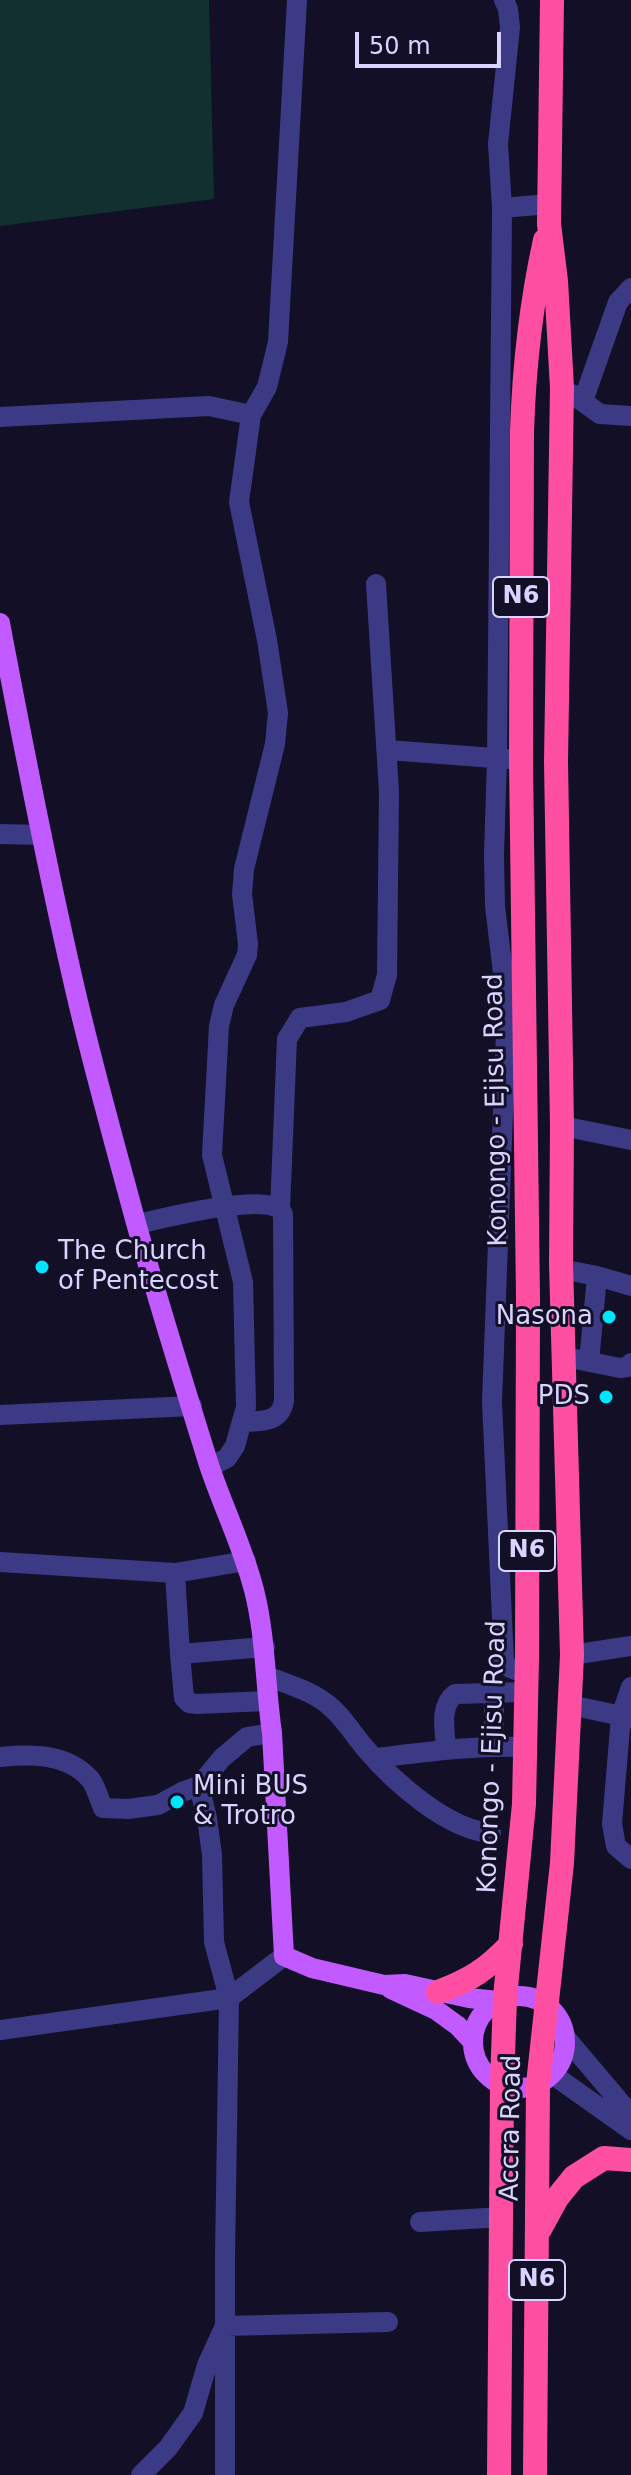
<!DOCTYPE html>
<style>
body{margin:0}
#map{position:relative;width:631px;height:2475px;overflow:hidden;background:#130f26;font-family:"DejaVu Sans",sans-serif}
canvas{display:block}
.scale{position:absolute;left:355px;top:32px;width:146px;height:36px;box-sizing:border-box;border:4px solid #d9d4ff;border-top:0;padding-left:10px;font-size:24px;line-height:28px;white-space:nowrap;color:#d9d4ff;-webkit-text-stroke:6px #130f26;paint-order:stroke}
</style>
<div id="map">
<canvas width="631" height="2475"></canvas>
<div class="scale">50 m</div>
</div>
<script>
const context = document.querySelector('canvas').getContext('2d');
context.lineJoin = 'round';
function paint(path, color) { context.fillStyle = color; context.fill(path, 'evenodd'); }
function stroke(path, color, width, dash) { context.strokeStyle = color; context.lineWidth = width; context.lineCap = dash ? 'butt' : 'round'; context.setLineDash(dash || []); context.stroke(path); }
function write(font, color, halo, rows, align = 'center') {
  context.font = font + ' "DejaVu Sans",sans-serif'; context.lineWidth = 6; context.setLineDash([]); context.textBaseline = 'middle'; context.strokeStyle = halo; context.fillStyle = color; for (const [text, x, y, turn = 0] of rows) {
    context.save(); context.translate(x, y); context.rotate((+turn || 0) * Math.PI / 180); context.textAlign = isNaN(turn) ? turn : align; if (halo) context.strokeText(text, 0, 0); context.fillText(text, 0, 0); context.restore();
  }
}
const green = new Path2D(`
 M0 0H209L214 199 0 226Z`);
const minor = new Path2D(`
 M504 0 508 9 510 27 498 144 502 208 497 759 494 855 495 906 507 1006
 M502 208 549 204
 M572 394 600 414 631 416
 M583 401 618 302 631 288
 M0 417 209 406 251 415
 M388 750 507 759
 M0 834 42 835
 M517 1006H507L492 1402 504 1662 510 1668 526 1674
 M562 1126 631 1140
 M137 1224C166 1218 257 1194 280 1209
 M561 1269 597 1276 631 1286
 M575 1359 620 1368 627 1367 631 1363
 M589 1362 597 1276
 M0 1415 192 1406
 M243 1422C262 1421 280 1423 284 1401L283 1214 280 1209 287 1039 300 1018 346 1012 380 1000 387 975 389 792 376 584
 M210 1467 227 1458 235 1446 246 1407 243 1282 212 1155 219 1026 224 1005 247 955 248 944 242 894 244 869 275 744 278 713 267 640 239 502 251 415 267 387 278 342 297 0
 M0 1562 175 1573 246 1561
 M175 1573 180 1654 265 1647
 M180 1654 184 1698 189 1703 197 1704 267 1701
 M572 1655 631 1646
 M267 1676C291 1686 314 1691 333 1709 345 1720 354 1735 365 1748 392 1780 447 1830 491 1833
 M631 1687 621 1716 612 1824 616 1846 631 1859
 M570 1705 631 1718
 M494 1745V1694
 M446 1748C445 1731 439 1706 455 1694L526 1692
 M0 1757C31 1754 67 1753 90 1779 96 1786 99 1799 103 1808L128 1809 158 1805 182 1792 199 1786 222 1758 247 1737 272 1733
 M376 1758C426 1752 474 1745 525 1747
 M199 1786 207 1818 212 1855 214 1942 229 1998 225 2257V2475
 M0 2030 229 1998 284 1956
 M565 2037 631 2115
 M552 2074 631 2130
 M420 2222 502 2217
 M141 2475 168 2448 193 2413 207 2365 225 2326 388 2322`);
const major = new Path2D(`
 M0 623C23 745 47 868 75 989 93 1067 115 1145 136 1223 159 1304 184 1385 209 1465 223 1507 243 1547 254 1590 266 1637 265 1685 272 1733L284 1956 312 1968 384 1985 405 1984 469 1998 498 2001
 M391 1989 436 2010 458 2026 473 2042
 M473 2042a46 46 0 1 1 92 0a46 46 0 1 1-92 0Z`);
const highway = new Path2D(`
 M438 1992C471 1980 487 1969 511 1944
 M540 2229 557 2198 574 2177 604 2158 631 2160
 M499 2475 502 2084 505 1997 524 1804 527 1657 528 1298 521 760 522 432C524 367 531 304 545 240
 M535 2475 538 2084 562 1863 572 1655 561 1264 562 1126 556 761 562 388 556 281 549 224 552 0`);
const markers = [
 [42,1267,8,"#00e5ff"],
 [609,1317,8,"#00e5ff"],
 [606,1397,8,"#00e5ff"],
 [177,1802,8,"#00e5ff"]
];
const shields = [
 [521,597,56],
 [527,1551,56],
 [537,2280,56]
];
const shieldNames = [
 ["N6",521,597],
 ["N6",527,1551],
 ["N6",537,2280]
];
const streetNames = [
 ["Konongo - Ejisu Road",497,1110,-91],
 ["Konongo - Ejisu Road",493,1757,-88],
 ["Accra Road",512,2128,-89]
];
const poiNames = [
 ["The Church",58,1252],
 ["of Pentecost",58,1282],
 ["Nasona",593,1317,"right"],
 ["PDS",590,1397,"right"],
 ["Mini BUS",193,1787],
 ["& Trotro",193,1817]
];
paint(green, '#12302f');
stroke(minor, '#3d3a85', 20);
stroke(major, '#c25bff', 20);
stroke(highway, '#ff4fa3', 24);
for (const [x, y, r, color] of markers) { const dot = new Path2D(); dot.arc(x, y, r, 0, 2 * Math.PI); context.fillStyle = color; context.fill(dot); stroke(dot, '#130f26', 3); }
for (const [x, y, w] of shields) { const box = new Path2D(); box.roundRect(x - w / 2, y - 20, w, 40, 6); context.fillStyle = '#130f26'; context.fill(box); stroke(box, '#d9d4ff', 2); }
write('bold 24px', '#d9d4ff', null, shieldNames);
write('26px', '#d9d4ff', '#130f26', streetNames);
write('26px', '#d9d4ff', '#130f26', poiNames, 'left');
</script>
